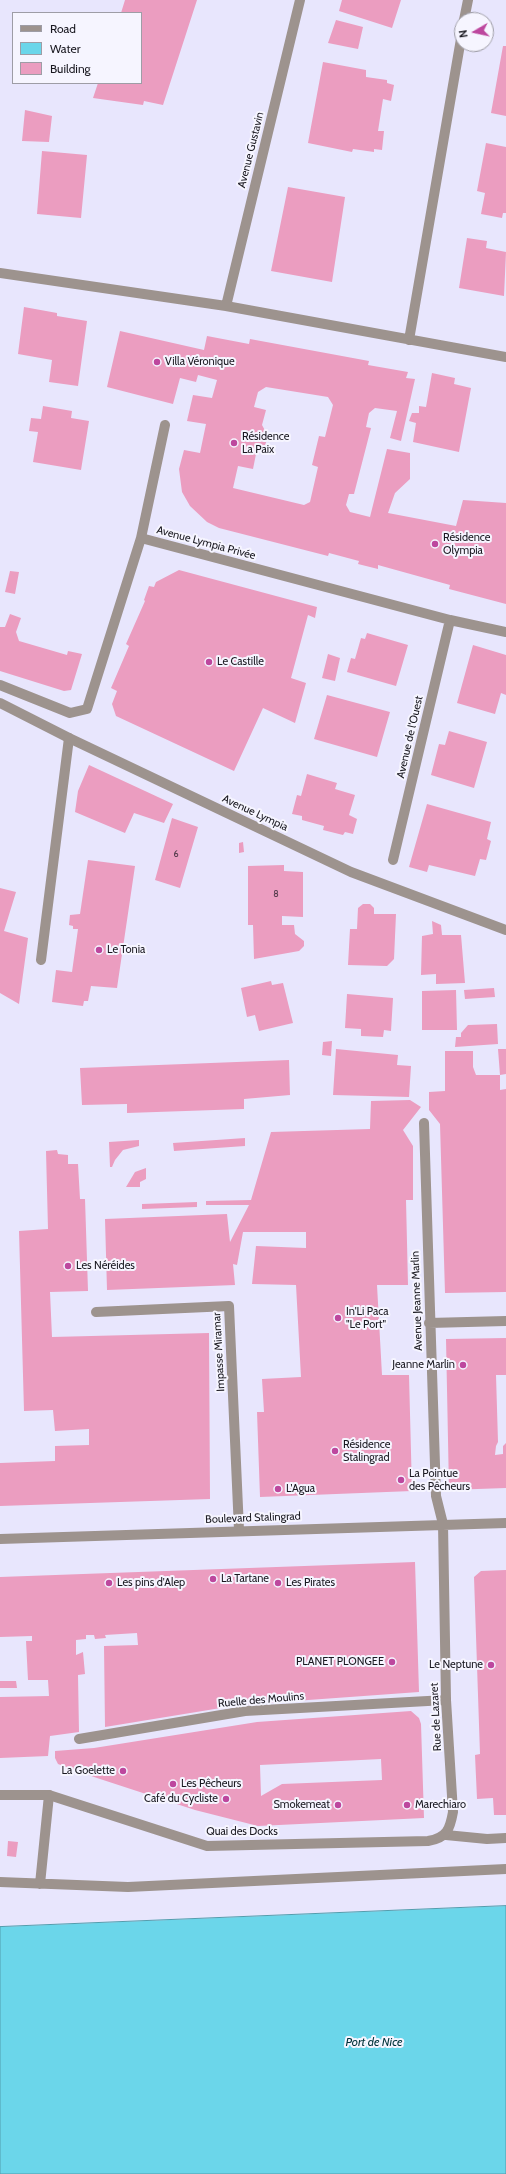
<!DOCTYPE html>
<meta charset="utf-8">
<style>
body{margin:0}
#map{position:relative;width:506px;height:2174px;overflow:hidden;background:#e8e6fd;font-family:Cabin,sans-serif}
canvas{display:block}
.legend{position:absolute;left:12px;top:12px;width:130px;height:72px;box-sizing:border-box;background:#f6f5ff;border:1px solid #9e9da6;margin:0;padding:5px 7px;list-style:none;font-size:12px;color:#191820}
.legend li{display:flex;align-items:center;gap:8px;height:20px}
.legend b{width:20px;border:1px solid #9e9da6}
.north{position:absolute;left:454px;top:12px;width:40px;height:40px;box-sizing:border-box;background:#f6f5ff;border:1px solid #9e9da6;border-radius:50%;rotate:261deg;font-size:11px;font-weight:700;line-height:16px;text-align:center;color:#191820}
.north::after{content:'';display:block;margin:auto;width:14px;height:18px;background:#bd479e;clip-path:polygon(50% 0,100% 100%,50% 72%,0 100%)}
</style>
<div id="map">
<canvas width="506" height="2174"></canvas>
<ul class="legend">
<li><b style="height:5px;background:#9d938e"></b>Road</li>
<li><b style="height:11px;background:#6bd6ea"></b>Water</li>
<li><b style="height:11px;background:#eb9dc0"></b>Building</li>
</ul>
<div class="north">N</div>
</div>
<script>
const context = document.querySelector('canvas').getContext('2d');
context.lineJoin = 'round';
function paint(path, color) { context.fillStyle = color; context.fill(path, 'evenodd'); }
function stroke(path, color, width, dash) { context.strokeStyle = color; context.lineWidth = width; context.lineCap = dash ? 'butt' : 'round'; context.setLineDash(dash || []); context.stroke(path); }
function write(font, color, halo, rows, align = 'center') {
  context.font = font + ' Cabin,sans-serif'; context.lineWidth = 4; context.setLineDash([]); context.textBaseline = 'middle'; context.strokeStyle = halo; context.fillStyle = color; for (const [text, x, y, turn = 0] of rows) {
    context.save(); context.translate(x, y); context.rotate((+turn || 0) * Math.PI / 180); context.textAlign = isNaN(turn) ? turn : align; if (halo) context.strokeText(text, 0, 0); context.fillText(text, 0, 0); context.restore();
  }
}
const water = new Path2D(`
 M506 1906V2174H0V1927Z`);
const building = new Path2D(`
 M125 0H197L163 105 144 101 143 105 93 98 98 83H141V13H121Z
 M342 0H401L392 28 339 11Z
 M336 20 363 27 358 49 328 43Z
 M503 46H506V116L491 113Z
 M323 62 366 70V77L387 80V83L394 85 391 101 383 99 378 131H384L382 150 374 149V152L353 149 352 152 308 143Z
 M25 110 52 116 49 142 22 141Z
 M486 143 506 147V213H503L502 218 481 214 485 193 477 191Z
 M42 151 87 155 81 218 37 214Z
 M288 187 345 197 332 282 271 271Z
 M467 238 487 241 486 248 506 252 504 296 459 288Z
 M24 307 57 313V316L87 321 78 386 49 382 52 360 18 354Z
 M120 331 204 350 207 336 249 344 250 339 369 361 368 365 408 372 406 378 415 379 401 441 390 438 397 411 375 408 369 413 366 427 371 428 354 494H349L346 505 350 512 370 517 387 449 410 453V479L395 493 388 513 456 526 463 500 506 503V604L449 589 450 585 378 565V569L358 564 359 561 329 553 328 556 219 528 207 522 190 506 182 492 179 469 184 450 200 453 206 424 187 421 193 395 212 398 217 380 198 375 196 382 180 378 173 404 107 387ZM266 387 328 397 333 405 325 437 319 436 312 465 318 467 310 502 304 505 233 488 238 466 253 469 256 454 264 449 268 436 262 425 266 410 254 407 258 392Z
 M432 373 455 378 454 384 471 388 459 452 413 442 416 423 409 421 412 413H419V406L426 407Z
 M43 406 72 411 71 418 89 421 81 470 33 462 38 432 29 431 31 418 41 419Z
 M179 570 317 607 315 618 308 615 291 678 306 683 295 723 263 708 234 771 116 716 112 704 117 691 111 688 129 646 126 644 145 601 144 600 149 586 154 587 156 582Z
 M10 571 19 572 15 594 5 592Z
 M10 614 21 618 16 632 19 641 67 655 68 651 82 654 71 690 64 691 0 671V627H5Z
 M367 633 408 645 396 686 347 672 351 658 355 659 361 638 365 639Z
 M473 645 506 655V695L501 693 495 714 457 703Z
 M328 654 340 658 335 681 322 678Z
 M327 695 390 712 377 757 314 739Z
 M449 731 487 742 474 788 431 775 439 744 445 745Z
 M89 765 173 804 164 823 134 813 125 833 75 812 78 791Z
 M307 774 337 783 335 789 355 795 349 815 357 819 353 834 345 832 343 835 323 830 324 826 302 820V816L292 814 297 795 301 796Z
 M427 804 491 822 487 839 491 841 486 860 480 859 475 876 429 865 427 872 409 867Z
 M172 818 198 827 180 888 155 880Z
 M243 842 244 852 239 853V843Z
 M88 860 135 866 117 988 91 986 88 1001H84L83 1006 52 1002 56 970 72 972 78 929H73V926L69 925 70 915 80 914Z
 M284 865V871L303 872V917L282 916V925H294L295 934 304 941V946L299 951 254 959 253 925H248V866Z
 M0 888 16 892 4 931 28 938 19 1004 0 993Z
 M363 904H370L374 908V914H396L394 959 387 966 348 965 350 929H357L358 908Z
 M432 921 441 925 442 935H461L465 983 436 984V974L421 975 422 936 433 934Z
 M271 981 272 985 283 983 293 1023 259 1031 255 1015 247 1017 241 988Z
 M494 988 495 997 465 999 464 990Z
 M456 990 457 1030H422V991Z
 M347 994 393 998 391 1031 384 1030 383 1037 361 1036V1029L345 1028Z
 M497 1024 498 1044 455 1047 456 1037H461V1033L468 1025Z
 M332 1041 331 1056 322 1055 323 1042Z
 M336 1049 398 1055 397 1065 411 1066 409 1097 333 1095Z
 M498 1049H506V1074L500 1075Z
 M445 1051H473V1067L476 1075H500V1090L506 1089V1292L445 1293 440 1124 429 1110V1092L445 1091Z
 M289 1060 290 1095 244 1099V1109L127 1113V1104L82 1105 80 1068Z
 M410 1100 421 1107 403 1130 413 1146V1200H406L408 1285H377L382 1375H409L412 1491 260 1497 257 1412H264L262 1379 301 1377 296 1285 252 1284 256 1246 306 1248V1232H243L237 1265 233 1264 235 1285 107 1290 105 1219 227 1214 230 1242 249 1205H206V1201L251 1200 271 1132 370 1129 371 1101Z
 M245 1138V1146L174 1151 173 1143Z
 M139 1140V1146L123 1150 115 1160 112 1167H110L109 1142Z
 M57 1150 58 1154 68 1155V1164H78L80 1199H85L88 1291 50 1292 52 1337 209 1333 210 1499 0 1506V1463L55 1461V1446L89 1445V1429L55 1431 53 1410 24 1411 19 1231 48 1229 46 1151Z
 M146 1168V1179L140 1182V1187H126L135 1172Z
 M197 1202V1207L142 1209V1204Z
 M506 1338V1375H496L498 1442 496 1446 495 1455 503 1454V1446L506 1443V1488L449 1490 446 1339Z
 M415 1562 419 1692 239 1705 105 1727 104 1646 138 1645 137 1633 105 1635 106 1638 95 1639 94 1635H86V1639L76 1640V1655L83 1652 85 1674 78 1675 79 1732 50 1736 48 1756 0 1758V1697L49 1696 48 1680H28L26 1641H32V1636L0 1637V1577Z
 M506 1570V1815H494L493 1798 477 1799 475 1755 480 1754 474 1577 481 1571Z
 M0 1681H16L17 1688H0Z
 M411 1711 419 1718 421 1724 424 1818 258 1826 195 1810 97 1778 63 1766 58 1764 55 1758V1751L94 1748 257 1722ZM381 1759 382 1780 282 1784 261 1796 260 1765Z
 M8 1841 18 1842 16 1857 7 1856Z`);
const service = new Path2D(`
 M464 20 468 0
 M0 273 226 306 506 357
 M226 306 300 0
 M409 340 462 33
 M141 538 165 425
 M0 685 70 713 87 709 141 538 450 620 506 632
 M393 860 450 620
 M41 960 69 738
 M0 1882 128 1887 506 1869
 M40 1884 49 1795`);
const minor = new Path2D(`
 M0 703 69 738 351 872 506 930
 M424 1123 436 1496 443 1524
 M96 1312 229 1306 239 1530
 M429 1323 506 1321
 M79 1739 245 1711 446 1700
 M446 1835 487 1839 506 1838`);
const tertiary = new Path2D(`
 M0 1539 506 1523
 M0 1795H49L207 1846 428 1841C447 1838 450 1829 453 1812L446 1700 443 1524`);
const markers = [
 [157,362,4,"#bd479e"],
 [234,443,4,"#bd479e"],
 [435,544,4,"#bd479e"],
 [209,662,4,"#bd479e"],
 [99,950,4,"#bd479e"],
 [68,1266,4,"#bd479e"],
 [338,1318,4,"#bd479e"],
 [463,1365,4,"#bd479e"],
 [335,1451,4,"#bd479e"],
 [401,1480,4,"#bd479e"],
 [278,1489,4,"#bd479e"],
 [213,1579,4,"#bd479e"],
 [109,1583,4,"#bd479e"],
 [278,1583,4,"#bd479e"],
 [392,1662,4,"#bd479e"],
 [491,1665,4,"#bd479e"],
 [123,1771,4,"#bd479e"],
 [173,1784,4,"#bd479e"],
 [226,1799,4,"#bd479e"],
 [338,1805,4,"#bd479e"],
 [407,1805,4,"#bd479e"]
];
const numberNames = [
 ["6",176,854],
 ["8",276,894]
];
const streetNames = [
 ["Avenue Gustavin",251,150,-76],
 ["Avenue Lympia Privée",206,543,15],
 ["Avenue de l'Ouest",410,737,-77],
 ["Avenue Lympia",255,813,25],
 ["Avenue Jeanne Marlin",417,1301,-92],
 ["Impasse Miramar",219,1352,-93],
 ["Boulevard Stalingrad",253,1518,-2],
 ["Ruelle des Moulins",261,1700,-5],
 ["Rue de Lazaret",436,1717,-93],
 ["Quai des Docks",242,1832]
];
const poiNames = [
 ["Villa Véronique",165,362],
 ["Résidence",242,437],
 ["La Paix",242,450],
 ["Résidence",443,538],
 ["Olympia",443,551],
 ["Le Castille",217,662],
 ["Le Tonia",107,950],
 ["Les Néréides",76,1266],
 ["In'Li Paca",346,1312],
 ["\"Le Port\"",346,1325],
 ["Jeanne Marlin",455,1365,"right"],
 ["Résidence",343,1445],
 ["Stalingrad",343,1458],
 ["La Pointue",409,1474],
 ["des Pêcheurs",409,1487],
 ["L'Agua",286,1489],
 ["La Tartane",221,1579],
 ["Les pins d'Alep",117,1583],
 ["Les Pirates",286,1583],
 ["PLANET PLONGEE",384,1662,"right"],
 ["Le Neptune",483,1665,"right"],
 ["La Goelette",115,1771,"right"],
 ["Les Pêcheurs",181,1784],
 ["Café du Cycliste",218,1799,"right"],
 ["Smokemeat",330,1805,"right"],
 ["Marechiaro",415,1805]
];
const waterNames = [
 ["Port de Nice",374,2042]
];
paint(water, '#6bd6ea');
stroke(water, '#529dad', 1);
paint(building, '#eb9dc0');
stroke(service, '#9d938e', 10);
stroke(minor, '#9d938e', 10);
stroke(tertiary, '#9d938e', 10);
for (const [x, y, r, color] of markers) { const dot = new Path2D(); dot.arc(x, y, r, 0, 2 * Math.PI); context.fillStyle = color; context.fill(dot); stroke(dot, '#f6f5ff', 1.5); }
write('9px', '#4e3948', null, numberNames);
write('11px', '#191820', '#f6f5ff', streetNames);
write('11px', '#191820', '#f6f5ff', poiNames, 'left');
write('italic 12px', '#00333b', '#f6f5ff', waterNames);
</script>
